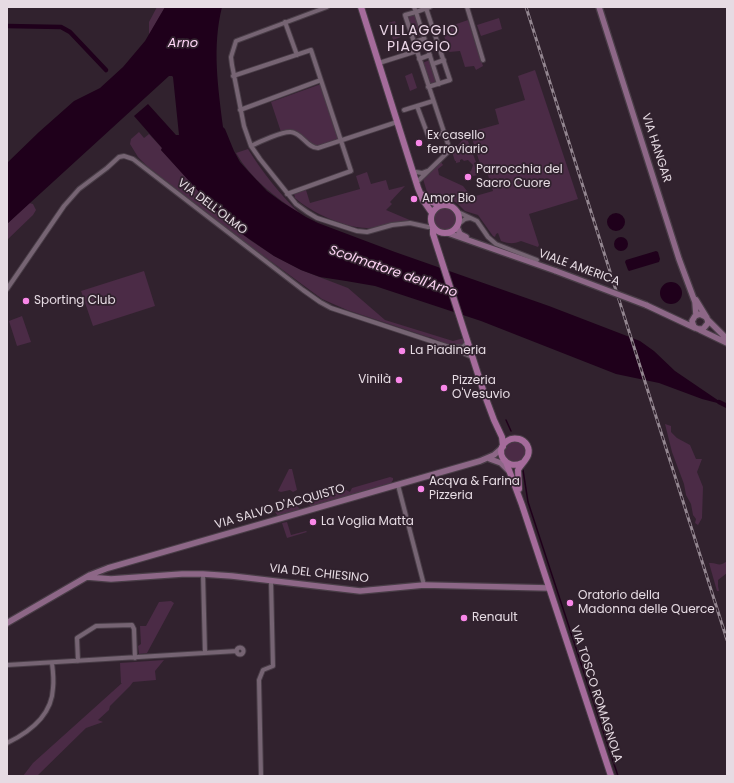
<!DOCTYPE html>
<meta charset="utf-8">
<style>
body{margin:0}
#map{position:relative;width:734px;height:783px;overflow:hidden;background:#31222e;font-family:Poppins,sans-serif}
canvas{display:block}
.frame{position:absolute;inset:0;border:8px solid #e6dbe3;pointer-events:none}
</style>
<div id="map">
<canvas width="734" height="783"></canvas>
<div class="frame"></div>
</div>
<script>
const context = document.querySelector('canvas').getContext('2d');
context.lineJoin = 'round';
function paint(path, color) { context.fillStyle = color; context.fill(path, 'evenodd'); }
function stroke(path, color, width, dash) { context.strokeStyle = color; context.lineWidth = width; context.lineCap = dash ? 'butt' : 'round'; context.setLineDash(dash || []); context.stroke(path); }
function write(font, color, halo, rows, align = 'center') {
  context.font = font + ' Poppins,sans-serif'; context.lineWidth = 3.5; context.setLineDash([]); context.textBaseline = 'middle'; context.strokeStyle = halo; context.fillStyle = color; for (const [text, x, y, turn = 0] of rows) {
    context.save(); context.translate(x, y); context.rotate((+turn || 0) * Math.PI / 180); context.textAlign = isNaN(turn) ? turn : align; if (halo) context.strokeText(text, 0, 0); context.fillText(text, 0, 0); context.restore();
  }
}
const green = new Path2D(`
 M157 7H165L149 35V22Z
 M415 14 422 35 414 38 407 17Z
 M499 18 502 29 481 36 477 25Z
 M468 20 483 66 476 70 474 66 465 67 460 51 449 52 442 29Z
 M395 21 401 37 393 40 388 23Z
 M430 60 437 83 429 85 422 63Z
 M535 70 578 199 529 214 539 245 538 247 521 241C513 244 510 244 501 241L498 233 496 234 495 237 493 236 478 215 465 211 457 203 450 199 437 200 431 197 427 192 423 179 441 162 443 165 438 169 439 175 463 186 472 197 493 191 486 169 482 170 470 132 499 124 495 109 525 100 518 76Z
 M412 73 417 88 410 91 405 76Z
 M321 84 338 139 317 146C302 142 301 125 281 132L271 102Z
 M139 132 144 138 149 134 162 148 161 150 226 220 250 240 274 256 301 270 348 288 385 320 453 341 464 338 465 343C455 350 440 341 430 337H428L347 310 322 299 242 240 147 166 138 157 130 144 131 139Z
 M466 136 476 162 474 163 477 175 470 177 469 172 471 171 473 165 468 160 464 161 462 159 460 160V162L456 163V161H455L452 152Z
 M248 149C262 172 280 194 299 213 275 197 251 179 236 153Z
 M367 172 371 184 386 180 389 190 405 186 390 202 392 204 386 210 412 221C398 223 383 227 369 228 347 229 312 213 295 198L294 193 306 190 310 203 360 189 356 176Z
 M29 203 33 204 36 210 33 215 7 240V224Z
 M433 219a12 12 0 1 1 24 0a12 12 0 1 1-24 0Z
 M144 271 155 306 93 326 81 291Z
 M22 316 31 342 17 346 9 321Z
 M665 424 671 426V432L677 438 690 445 696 459H702L697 472 703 487 702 518 698 525 695 523 696 519 693 515 691 504 686 495 684 484 672 452Z
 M504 452a11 11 0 1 1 22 0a11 11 0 1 1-22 0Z
 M289 469H292L297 490 293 492 290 490 281 492 278 491Z
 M390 477 393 478V480L391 483 312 506H310L309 503 311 501 346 490 350 492 352 488Z
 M297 506 300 509 298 510 278 516 275 512Z
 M287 522 291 535 306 531 307 532 287 538 282 523Z
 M727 561V573L718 580V586L719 591H717L709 563C718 562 718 568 727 561Z
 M171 601 174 603 147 653 139 654 138 646 141 644 140 626H146L159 602Z
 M164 660 155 671 156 680 133 682 130 686 110 706 109 710 98 720 103 722 86 728 37 776H23L33 763 122 683H121L120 663Z`);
const water = new Path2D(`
 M165 7H222C212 47 218 87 223 127L225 129 234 151 240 162 249 172 267 191 282 202 306 217 318 223 395 252 549 306 640 341 654 351 675 371 725 405 702 399 659 383 616 374 481 321 375 286 346 281 320 277 301 270 274 256 239 232 218 213 161 150 162 148 134 116 148 104 176 135H179L173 77 172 76H169L7 224V163L39 132 74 101 100 88 123 67 145 41Z
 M607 222a9 9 0 1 1 18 0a9 9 0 1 1-18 0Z
 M614 244a7 7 0 1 1 14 0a7 7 0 1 1-14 0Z
 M656 251 658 252 660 259 659 262 629 271 628 270 625 262 626 260Z
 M660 293a11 11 0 1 1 22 0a11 11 0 1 1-22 0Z`);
const stream = new Path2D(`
 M506 420 511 431
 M523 470 528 502 618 776`);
const canal = new Path2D(`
 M7 26 61 27 70 32 106 70
 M719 402 727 406`);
const street = new Path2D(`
 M327 7 236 41 231 57 232 65 244 126 251 146 260 159 296 204 307 212 317 218 357 231 367 232 392 225 410 223 428 227H432
 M414 7 416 12 430 7
 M467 7 483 60
 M426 8 450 80 428 87
 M285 22 297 55
 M422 31 433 27
 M414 42 424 39
 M419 59 430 55
 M379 63 417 51
 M433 64 444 60
 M233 76 311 50 351 171 287 194
 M417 106 429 138 444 132
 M240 110 321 80
 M404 110 433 101
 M251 146C259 142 283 131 291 132 302 133 307 148 318 148L397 122
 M416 172 422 173 427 171
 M419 180 450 150 405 15 416 12 439 84
 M458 212 477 221 488 237 496 244 537 260
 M460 223 465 219 470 218
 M7 289 64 206 79 189 107 168 119 157 124 156 133 159 303 290 320 302 331 308 449 347 472 357
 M453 347H463L468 342
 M398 485 424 585
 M203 574 205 653
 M236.5 651a3.5 3.5 0 1 1 7 0a3.5 3.5 0 1 1-7 0Z
 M78 661 77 638 96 626 132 625 134 629 135 658
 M7 665 237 651
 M7 743C30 732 52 715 53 688 54 680 53 671 52 663
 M261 776 259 680 263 670 273 666 271 581`);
const secondary = new Path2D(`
 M599 7 679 259 695 302 696 315
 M457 227 460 234 466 237
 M448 233 556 271
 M696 300 707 318 708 323 703 329H698L694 327 692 321 695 316 700 314 706 317
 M646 305 695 328
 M707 319 727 339
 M700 330 727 343
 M490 459 501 463 508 470
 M87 577 111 579 182 574H203L232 576 360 591 424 585 549 588
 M7 623 90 575 108 568 480 461 494 455 503 447`);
const primary = new Path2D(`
 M361 7 418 188 423 200 432 213
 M424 195 429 201 440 205
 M431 219a14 14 0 1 1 28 0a14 14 0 1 1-28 0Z
 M433 228V234L485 396 494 420 502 437 503 446
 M506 462 522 505 611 776
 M519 489 518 470C522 462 533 456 527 445 525 442 523 440 519 439 515 438 511 438 507 441 493 451 506 471 522 463`);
const rail = new Path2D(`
 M526 7 727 640`);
const secondaryBridge = new Path2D(`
 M556 271 646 305`);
const markers = [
 [419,143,4,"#f987e8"],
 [468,177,4,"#f987e8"],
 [414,199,4,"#f987e8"],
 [26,301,4,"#f987e8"],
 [402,351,4,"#f987e8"],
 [399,380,4,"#f987e8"],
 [444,388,4,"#f987e8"],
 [421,489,4,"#f987e8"],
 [313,522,4,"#f987e8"],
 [570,603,4,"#f987e8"],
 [464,618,4,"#f987e8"]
];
const poiNames = [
 ["Ex casello",427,136],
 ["ferroviario",427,150],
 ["Parrocchia del",476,170],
 ["Sacro Cuore",476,184],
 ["Amor Bio",422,199],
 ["Sporting Club",34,301],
 ["La Piadineria",410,351],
 ["Vinilà",391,380,"right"],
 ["Pizzeria",452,381],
 ["O'Vesuvio",452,395],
 ["Acqva & Farina",429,482],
 ["Pizzeria",429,496],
 ["La Voglia Matta",321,522],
 ["Oratorio della",578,596],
 ["Madonna delle Querce",578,610],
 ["Renault",472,618]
];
const streetNames = [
 ["VIA HANGAR",656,148,72],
 ["VIA DELL'OLMO",212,207,37],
 ["VIALE AMERICA",579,268,20],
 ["VIA SALVO D'ACQUISTO",280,507,-16],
 ["VIA DEL CHIESINO",319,574,6],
 ["VIA TOSCO ROMAGNOLA",596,694,72]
];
const waterNames = [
 ["Arno",183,44],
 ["Scolmatore dell'Arno",393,272,19]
];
const quarterNames = [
 ["VILLAGGIO",419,31],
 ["PIAGGIO",419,47]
];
paint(green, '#4b2b46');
paint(water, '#1f001b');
stroke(stream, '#1f001b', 1.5);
stroke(canal, '#1f001b', 4.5);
stroke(street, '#493d47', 6);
stroke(secondary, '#493d47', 8);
stroke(primary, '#493d47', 8);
stroke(street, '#766473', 4);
stroke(secondary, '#8d6787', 5.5);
stroke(primary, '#a56b9b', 6);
stroke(rail, '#938690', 3);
stroke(rail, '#31222e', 1.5, [4.5]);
stroke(secondaryBridge, '#493d47', 8, []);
stroke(secondaryBridge, '#8d6787', 5.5);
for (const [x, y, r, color] of markers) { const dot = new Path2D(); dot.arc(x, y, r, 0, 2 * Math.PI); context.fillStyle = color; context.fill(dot); stroke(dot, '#31222e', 1.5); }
write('12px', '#e6dbe3', '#31222e', poiNames, 'left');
write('12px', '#e6dbe3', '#31222e', streetNames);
write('italic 13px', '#fed4f5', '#31222e', waterNames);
context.letterSpacing = '1px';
write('14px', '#ead5e6', '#31222e', quarterNames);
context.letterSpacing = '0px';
</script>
